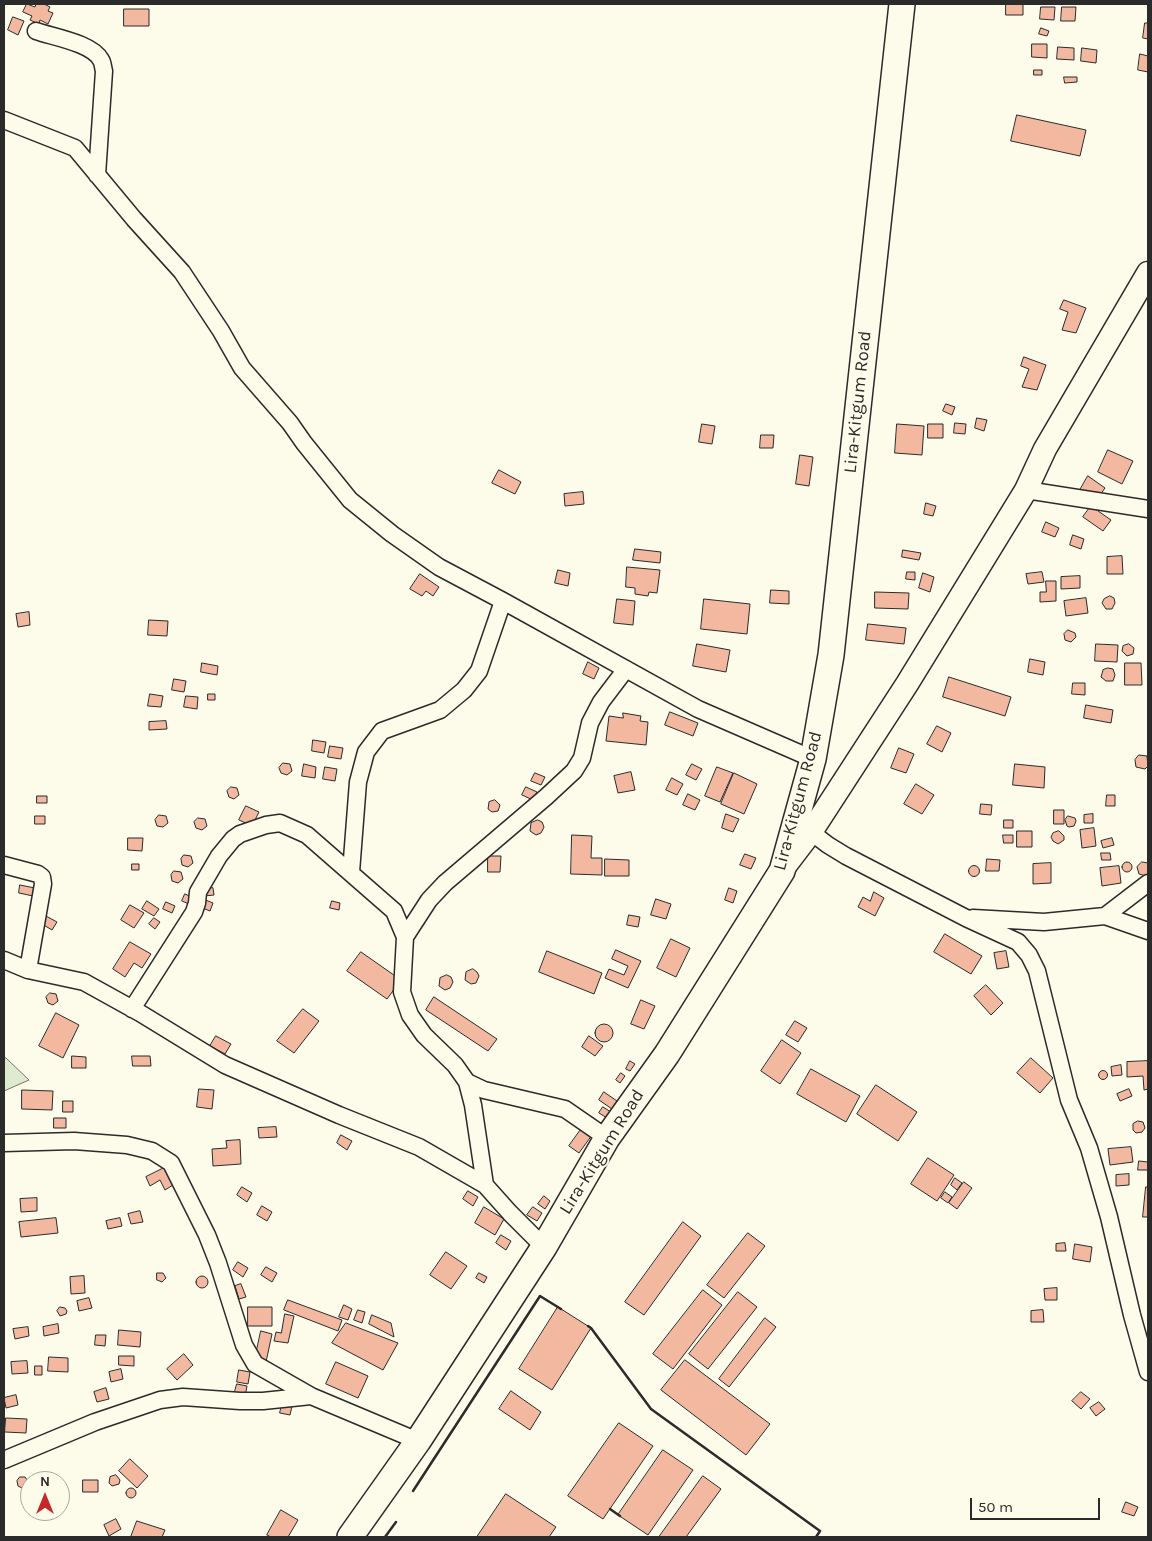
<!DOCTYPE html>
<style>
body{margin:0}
#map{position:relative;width:1152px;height:1541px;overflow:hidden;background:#fdfbea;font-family:Karla,sans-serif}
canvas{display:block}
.frame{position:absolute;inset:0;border:5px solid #2b2b2b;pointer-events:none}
.north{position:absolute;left:20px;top:1471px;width:50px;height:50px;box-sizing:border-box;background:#fdfbea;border:1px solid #a9a89e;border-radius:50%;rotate:0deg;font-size:14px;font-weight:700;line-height:20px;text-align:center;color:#2b2b2b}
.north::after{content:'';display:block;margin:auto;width:18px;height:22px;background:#c62828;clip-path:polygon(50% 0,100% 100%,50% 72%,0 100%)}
.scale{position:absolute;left:970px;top:1498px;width:130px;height:22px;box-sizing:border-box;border:2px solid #2b2b2b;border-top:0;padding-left:6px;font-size:15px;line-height:18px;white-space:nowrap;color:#2b2b2b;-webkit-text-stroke:4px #fdfbea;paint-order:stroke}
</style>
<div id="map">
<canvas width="1152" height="1541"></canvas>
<div class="frame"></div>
<div class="north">N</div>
<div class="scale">50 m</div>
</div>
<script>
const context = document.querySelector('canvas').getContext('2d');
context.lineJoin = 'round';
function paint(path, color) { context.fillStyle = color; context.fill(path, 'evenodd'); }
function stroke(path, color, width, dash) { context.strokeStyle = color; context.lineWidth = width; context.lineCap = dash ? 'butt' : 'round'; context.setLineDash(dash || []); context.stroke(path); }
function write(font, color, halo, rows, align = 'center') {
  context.font = font + ' Karla,sans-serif'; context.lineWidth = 4; context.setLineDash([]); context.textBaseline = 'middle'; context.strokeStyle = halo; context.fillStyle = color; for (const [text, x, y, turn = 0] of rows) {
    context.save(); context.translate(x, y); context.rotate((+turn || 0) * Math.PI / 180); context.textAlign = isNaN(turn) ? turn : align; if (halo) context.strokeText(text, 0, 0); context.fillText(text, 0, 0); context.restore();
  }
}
const green = new Path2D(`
 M4 1057 6 1058 29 1080 4 1091Z`);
const building = new Path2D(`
 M27 4 35 7 36 4H44L50 7 48 11 53 13 48 24 40 20 39 24 30 20 32 16 23 12Z
 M1006 4H1023V15H1006Z
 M1041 7H1055L1054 20 1040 19Z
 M1062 7H1076L1075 21H1061Z
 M124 9H149V26H124Z
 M13 17 24 21 18 35 8 30Z
 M1145 23H1148V39L1143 38Z
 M1041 28 1049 31 1047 36 1039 34Z
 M1032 44H1047V58L1032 57Z
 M1058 47 1074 48V60L1057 59Z
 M1082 48 1097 50 1096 63 1081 61Z
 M1140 54 1148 56V72L1138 70Z
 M1034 70H1042V75H1034Z
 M1064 77H1077V82L1065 83Z
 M1017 115 1086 130 1080 156 1011 141Z
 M1064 300 1086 308 1076 333 1062 330 1068 312 1060 309Z
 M1024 357 1046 365 1037 390 1022 387 1029 369 1021 366Z
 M946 404 955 407 952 415 943 411Z
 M977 418 987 420 984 431 975 428Z
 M955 423 966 424 965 434 954 433Z
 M702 424 715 426 712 444 699 442Z
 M897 424 924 426 922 455 895 453Z
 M928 424H943V438H928Z
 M761 435H774L773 448H760Z
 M1108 450 1133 461 1122 484 1098 472Z
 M800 455 813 457 809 486 796 484Z
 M499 470 521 482 515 494 492 483Z
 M1088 476 1105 488 1096 501 1080 490Z
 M583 492 584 504 565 506 564 494Z
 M926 503 936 506 933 516 924 514Z
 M1091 506 1111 520 1103 531 1083 517Z
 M1046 522 1059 528 1055 537 1042 532Z
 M1073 535 1084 539 1081 549 1070 545Z
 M635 549 661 552 660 563 633 560Z
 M903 550 921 553 919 560 902 557Z
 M1122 556 1123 574H1107V557Z
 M627 567 660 570 657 593 649 592 648 596 635 594V588L626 587Z
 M558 570 570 573 568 586 555 583Z
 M907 572H915V580L906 579Z
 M1042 572 1044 582 1028 584 1026 574Z
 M923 573 934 577 930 592 919 588Z
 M420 574 439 587 433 596 426 591 422 596 410 589Z
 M1080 576V588L1061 589V577Z
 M1046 581H1056V601L1040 602V592H1046Z
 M771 590 789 591V604L770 603Z
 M875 592 909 593 908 609 875 608Z
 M1110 596 1114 598 1115 603 1112 609H1106L1102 603 1104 599Z
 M1086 598 1088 613 1066 616 1064 601Z
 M617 599 635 601 633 625 614 623Z
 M704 599 750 604 747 634 701 629Z
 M29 612 30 625 18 627 16 614Z
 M149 620 168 621 167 636 148 635Z
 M868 624 906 628 904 644 866 640Z
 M1068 630 1075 633 1076 637 1071 642 1065 640 1064 634Z
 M697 644 730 650 726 672 693 666Z
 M1096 644 1118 645 1117 662 1095 661Z
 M1129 644 1134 648 1133 654 1127 656 1122 651 1123 646Z
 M1030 659 1045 662 1043 675 1028 672Z
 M588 662 599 668 594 679 583 674Z
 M202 663 218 666 217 675 201 672Z
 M1125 663H1141L1142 685H1125Z
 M1108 668 1113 669 1115 675 1113 681H1106L1101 677 1103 670Z
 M949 677 1011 697 1005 716 943 697Z
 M174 679 186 681 184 692 172 690Z
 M1073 683H1085V695L1072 694Z
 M150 694 163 696 161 707 148 706Z
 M208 694H215V700H208Z
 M186 696 198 697 197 709 184 707Z
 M1086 705 1113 710 1111 723 1084 718Z
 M670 712 698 723 693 736 665 725Z
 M623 713 641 716 640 721 648 722 646 745 606 741 609 716 623 718Z
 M166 721 167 729 149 730V722Z
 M937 726 951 733 942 752 927 744Z
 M313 740 326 742 324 753 312 751Z
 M330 746 343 748 341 759 328 757Z
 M899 748 914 754 906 773 891 768Z
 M1139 755 1147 756 1148 766 1145 769 1136 767 1135 760Z
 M283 763 290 764 292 771 287 775 281 773 279 768Z
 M304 764 316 767 315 778 302 776Z
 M692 764 702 769 696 780 686 775Z
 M1015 764 1045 767 1044 788 1013 785Z
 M325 767 337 769 335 781 323 779Z
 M717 767 733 773 720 802 705 796Z
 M631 772 635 790 618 793 614 776Z
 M535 773 545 777 541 785 531 781Z
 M734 773 757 784 744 814 721 804Z
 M672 778 683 784 677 795 666 790Z
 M916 784 934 795 922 814 904 804Z
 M231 787 237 788 239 795 234 799 229 797 227 791Z
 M526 787 537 792 533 800 522 795Z
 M688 794 700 800 695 810 683 805Z
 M1107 795H1115V806H1106Z
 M37 796H47V803H37Z
 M495 800 500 805 498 811 492 812 488 809 489 802Z
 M981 804 992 805 991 815 980 814Z
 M246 806 259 812 252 826 239 820Z
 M1054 810H1064V824H1054Z
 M726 814 739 819 733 832 722 828Z
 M1093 814V823H1084V815Z
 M159 815 166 816 168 823 163 827 157 826 155 820Z
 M35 816H45V824H35Z
 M1068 816 1075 818 1076 821 1074 826 1069 827 1067 826 1065 820Z
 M198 818 205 819 207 826 202 830 196 828 194 822Z
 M538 820 542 822 544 827 541 833 536 835 530 831 531 823Z
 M1004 820H1013V828H1004Z
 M1094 828 1096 846 1082 848 1080 830Z
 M1017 831H1032V847H1017Z
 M1059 831 1064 836V840L1058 844 1053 841 1051 837 1053 833Z
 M572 835 592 836 591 858H602V875L571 874Z
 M1003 835H1013V843H1004Z
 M128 838H143L142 851 128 850Z
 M1112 838 1114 845 1103 848 1101 841Z
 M1101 853H1110L1111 860H1102Z
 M745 854 756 858 751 869 740 865Z
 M184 855 191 856 193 863 188 867 182 865 181 859Z
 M488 856H501L500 872H488Z
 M605 859 629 860V876H605Z
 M987 859 1000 860 999 871H986Z
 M1122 867a5 5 0 1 1 10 0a5 5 0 1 1-10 0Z
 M1142 862 1148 863V875L1146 876 1139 874 1137 867Z
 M1051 863V883L1033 884V864Z
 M132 864H139V870H132Z
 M968.5 871a5.5 5.5 0 1 1 11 0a5.5 5.5 0 1 1-11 0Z
 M1119 866 1121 883 1102 886 1100 868Z
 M174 871 181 872 183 879 178 883 172 881 171 875Z
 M20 885 35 888 33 896 19 893Z
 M213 888 214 895 204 896 203 889Z
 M729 888 737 891 733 903 725 900Z
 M874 892 884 898 875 916 858 907 863 897 870 901Z
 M185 894 194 898 191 905 182 901Z
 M203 899 213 903 210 911 200 907Z
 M656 899 671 904 666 919 651 915Z
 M147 901 159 909 154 916 142 909Z
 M332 901 340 903 339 910 330 908Z
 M166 902 175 906 172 913 163 909Z
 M130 905 144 913 134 928 121 920Z
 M629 915 640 917 638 927 627 925Z
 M46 916 57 922 52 930 42 924Z
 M154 918 160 922 155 929 149 924Z
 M945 934 982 956 971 974 934 952Z
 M671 939 690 948 676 977 657 968Z
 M130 942 151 954 142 968 134 963 125 977 113 969Z
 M616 950 641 961 628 988 605 978 609 969 624 975 628 966 612 959Z
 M547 951 602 973 594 994 539 972Z
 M1006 951 1009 967 997 969 994 953Z
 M361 952 401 980 387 999 347 971Z
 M473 969 477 972 479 976 476 983 471 984 465 980 466 972Z
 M447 975 451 977 453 982 450 988 445 990 439 986 440 978Z
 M986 985 1003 1003 991 1015 974 996Z
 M50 993 56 994 58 1001 53 1005 48 1003 46 997Z
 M434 997 497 1039 488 1051 426 1010Z
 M641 1000 655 1006 644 1029 631 1024Z
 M303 1009 319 1021 294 1053 277 1041Z
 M56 1013 79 1025 63 1058 39 1046Z
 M795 1021 807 1028 798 1042 786 1035Z
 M595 1033a9 9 0 1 1 18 0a9 9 0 1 1-18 0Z
 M216 1036 231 1044 225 1054 210 1046Z
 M589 1036 603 1046 595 1056 582 1047Z
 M782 1040 801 1053 780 1084 761 1071Z
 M72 1056 86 1057V1068H72Z
 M132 1056H150L151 1066H133Z
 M1031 1058 1053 1078 1040 1093 1017 1073Z
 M630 1061 635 1064 630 1071 626 1069Z
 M1148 1061V1089L1144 1090 1143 1076 1127 1077V1062Z
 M1121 1065 1122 1075 1112 1076 1111 1067Z
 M811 1069 860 1096 846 1122 797 1094Z
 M1098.5 1075a4.5 4.5 0 1 1 9 0a4.5 4.5 0 1 1-9 0Z
 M621 1073 625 1076 620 1083 616 1080Z
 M876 1085 917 1112 898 1141 857 1114Z
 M199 1089 214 1090 212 1109 197 1107Z
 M1129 1089 1132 1096 1120 1101 1117 1094Z
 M22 1090 53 1091 52 1110 22 1109Z
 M604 1092 617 1101 612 1109 599 1100Z
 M63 1101H73V1112H63Z
 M603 1107 611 1112 607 1118 599 1113Z
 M54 1118H66V1128H54Z
 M1138 1121 1143 1122 1145 1128 1142 1132 1136 1133 1133 1130V1124Z
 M276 1127 277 1137 259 1138 258 1128Z
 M582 1128 592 1135 579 1153 569 1146Z
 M341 1135 352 1141 347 1150 337 1143Z
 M240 1140 241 1164 213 1166 212 1149 227 1148 226 1141Z
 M1131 1147 1133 1162 1110 1165 1108 1149Z
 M928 1158 954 1175 937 1201 911 1184Z
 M1139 1161 1148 1162V1170H1138Z
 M164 1168 173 1185 165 1190 160 1180 150 1186 146 1177Z
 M1129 1174V1185L1116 1186V1175Z
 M955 1178 962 1183 957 1190 951 1185Z
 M964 1182 972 1188 957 1209 949 1203Z
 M242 1187 252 1193 247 1202 237 1195Z
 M1146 1187H1148V1217H1143Z
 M468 1191 478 1197 473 1206 463 1199Z
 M945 1192 952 1197 948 1203 941 1198Z
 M544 1196 550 1201 545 1209 538 1204Z
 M37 1198V1211L21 1212 20 1199Z
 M262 1206 272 1212 267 1221 257 1215Z
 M484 1207 504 1219 495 1235 475 1223Z
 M533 1207 542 1213 537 1221 527 1215Z
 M140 1211 143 1222 131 1224 128 1214Z
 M56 1218 58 1233 21 1237 19 1222Z
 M120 1218 122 1226 108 1229 106 1221Z
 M683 1222 701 1236 644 1315 625 1302Z
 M748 1233 765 1246 724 1298 707 1285Z
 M501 1235 511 1241 506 1250 496 1243Z
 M1065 1243 1066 1251H1056V1244Z
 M1075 1244 1092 1247 1090 1262 1073 1259Z
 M446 1252 467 1266 451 1289 430 1275Z
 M238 1262 248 1268 243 1277 233 1270Z
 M266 1267 277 1273 272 1282 261 1275Z
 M157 1273H163L166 1278 162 1282 157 1280Z
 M479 1273 487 1277 484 1283 476 1278Z
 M84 1276 85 1293 71 1294 70 1277Z
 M196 1282a6 6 0 1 1 12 0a6 6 0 1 1-12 0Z
 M241 1284 246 1297 239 1299 235 1286Z
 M1057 1288V1300H1045L1044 1289Z
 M703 1290 722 1305 673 1369 653 1354Z
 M738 1292 757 1307 708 1369 689 1354Z
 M89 1298 92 1308 79 1311 77 1301Z
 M288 1300 342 1320 338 1331 284 1310Z
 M344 1305 352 1309 348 1320 339 1317Z
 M60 1307 65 1308 67 1311 66 1314 60 1316 57 1311Z
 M248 1307H272V1326H248Z
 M558 1307 591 1328 552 1390 519 1369Z
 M358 1310 365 1312 362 1323 354 1320Z
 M1043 1310 1044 1322H1031V1311Z
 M285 1314 294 1316 288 1343 274 1341 276 1332 281 1333Z
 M372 1315 391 1323 394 1337 369 1324Z
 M765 1318 776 1327 729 1387 719 1379Z
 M346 1323 398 1343 383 1370 332 1343Z
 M58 1324 59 1333 44 1336 43 1327Z
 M28 1327 29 1336 15 1339 13 1329Z
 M119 1330 141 1332 140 1347 118 1345Z
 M261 1331 272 1334 266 1362 255 1359Z
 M96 1335H106L105 1346 95 1345Z
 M184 1354 193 1365 177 1380 167 1369Z
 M119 1356H134V1366L119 1365Z
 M49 1357 68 1358V1372L48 1371Z
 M685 1360 770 1424 746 1455 661 1390Z
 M27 1361 28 1373 12 1374 11 1362Z
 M336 1362 368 1376 358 1398 326 1384Z
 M35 1366H42V1375H35Z
 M121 1369 123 1379 111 1382 109 1372Z
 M239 1370 250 1372 248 1384 237 1382Z
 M237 1384 247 1386 245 1397 234 1395Z
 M106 1388 109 1399 97 1402 94 1392Z
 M511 1391 541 1412 530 1430 499 1409Z
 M1081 1392 1090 1399 1081 1409 1072 1401Z
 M16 1395 18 1405 6 1408 4 1398Z
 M1099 1402 1105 1409 1096 1416 1090 1408Z
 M282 1404 292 1406 290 1415 280 1413Z
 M6 1418 27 1419 26 1433 5 1432Z
 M619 1423 653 1446 603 1519 568 1496Z
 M663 1450 693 1470 648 1535 618 1515Z
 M130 1459 148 1476 137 1488 119 1471Z
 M116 1475 120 1480 119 1484 112 1486 109 1483 110 1477Z
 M703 1476 721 1489 686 1537H659Z
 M20 1477H25L28 1481 27 1486 22 1488 18 1486 17 1481Z
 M83 1480H98V1492H83Z
 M126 1493a5 5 0 1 1 10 0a5 5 0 1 1-10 0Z
 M506 1494 556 1527 549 1537H477Z
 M1126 1502 1138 1507 1134 1516 1122 1512Z
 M281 1510 298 1520 288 1537H271L267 1535Z
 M116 1519 121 1529 109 1536 104 1525Z
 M137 1521 165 1530 162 1537H131Z`);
const street = new Path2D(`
 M36 31C53 37 92 43 101 60 103 63 103 68 104 71L97 175
 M4 120 75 148 134 219 182 272 221 331 242 368 290 423 304 443 350 500 392 534 439 567 503 601 698 709 813 759
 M1026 490 1148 509
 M811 832 828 845 846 856 966 918 1018 942 1029 955 1037 971 1069 1100 1089 1148 1109 1217 1132 1315 1148 1372
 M4 865 38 874 42 877 43 884 28 970
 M351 872 358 782 366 752 382 731 440 710 464 690 479 671 503 601
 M1105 916 1148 883
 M973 918 1044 922 1105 916 1148 931
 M405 937 429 900 445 883 546 797 574 771 582 758 590 723 601 702 626 669
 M4 960 28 970 84 982 140 1013 225 1065 339 1115 419 1147 485 1185 510 1213 544 1247
 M132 1009 194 912 197 903 198 892 219 856 233 839 240 834 266 825 280 823 307 835 394 911 405 937 402 992 410 1015 424 1035 455 1065 467 1082 473 1105 485 1185
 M467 1082 484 1090 565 1109 607 1138
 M4 1143 74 1141 127 1145 152 1151 171 1163 207 1235 218 1263 244 1345 255 1364 311 1396 418 1441
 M4 1460 95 1422 160 1400 183 1397 240 1401H263L311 1396`);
const secondary = new Path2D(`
 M785 866 811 832 907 684 1026 490 1045 449 1148 273`);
const primary = new Path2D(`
 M350 1537 418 1441 544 1247 607 1138 667 1054 782 871 813 759 831 655 902 4`);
const wall = new Path2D(`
 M588 1326 591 1328 651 1409 820 1531 816 1537
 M413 1491 540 1296 561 1309
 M610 1509 620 1516
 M385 1537 396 1522`);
const streetNames = [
 ["Lira-Kitgum Road",858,402,-84],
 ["Lira-Kitgum Road",798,801,-75],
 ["Lira-Kitgum Road",602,1152,-58]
];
paint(green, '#deebd1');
stroke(green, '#74746e', 1);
paint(building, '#f2b8a0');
stroke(building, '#2b2b2b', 1);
stroke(street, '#2b2b2b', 19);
stroke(secondary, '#2b2b2b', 25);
stroke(primary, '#2b2b2b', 28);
stroke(street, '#fdfbea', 16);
stroke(secondary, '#fdfbea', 22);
stroke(primary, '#fdfbea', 25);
stroke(wall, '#2b2b2b', 2.5);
write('18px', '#2b2b2b', '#fdfbea', streetNames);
</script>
